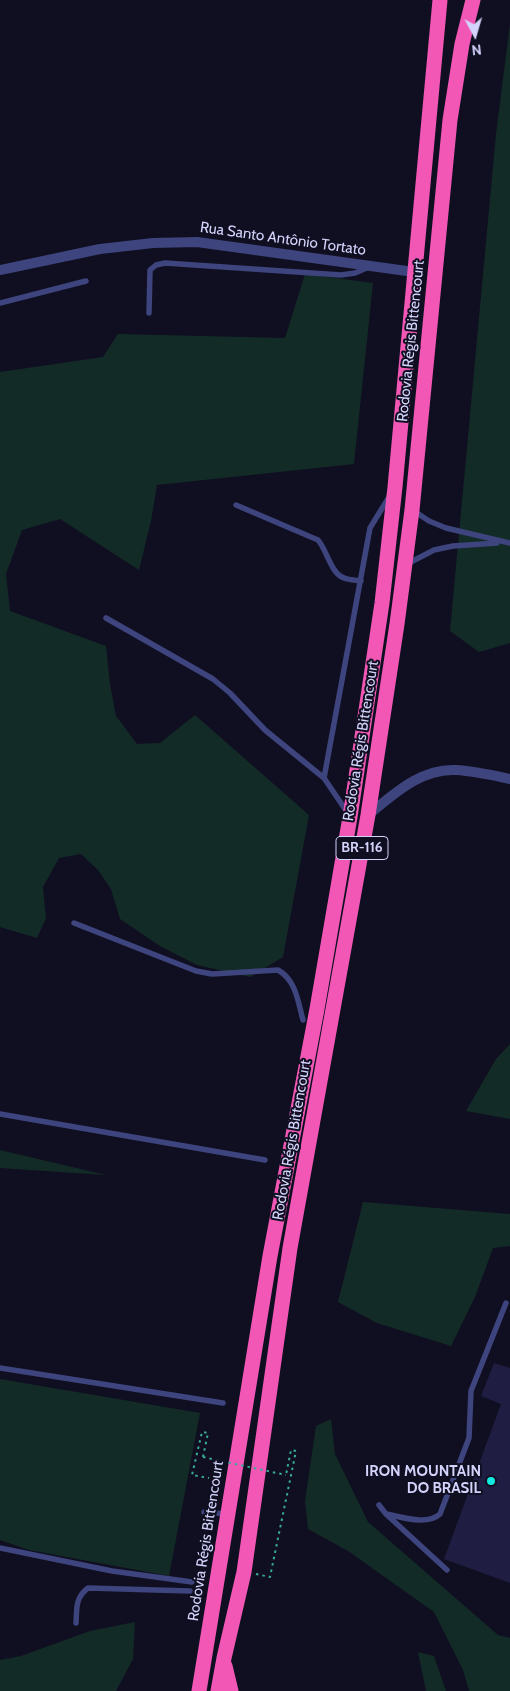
<!DOCTYPE html>
<meta charset="utf-8">
<style>
body{margin:0}
#map{position:relative;width:510px;height:1691px;overflow:hidden;background:#100f21;font-family:Cabin,sans-serif}
canvas{display:block}
.north{position:absolute;left:450px;top:10px;width:50px;height:50px;-webkit-text-stroke:4px #100f21;paint-order:stroke;rotate:174deg;font-size:14px;font-weight:700;line-height:20px;text-align:center;color:#d3d3fc}
.north::after{content:'';display:block;margin:auto;width:18px;height:22px;background:#d3d3fc;clip-path:polygon(50% 0,100% 100%,50% 72%,0 100%)}
</style>
<div id="map">
<canvas width="510" height="1691"></canvas>
<div class="north">N</div>
</div>
<script>
const context = document.querySelector('canvas').getContext('2d');
context.lineJoin = 'round';
function paint(path, color) { context.fillStyle = color; context.fill(path, 'evenodd'); }
function stroke(path, color, width, dash) { context.strokeStyle = color; context.lineWidth = width; context.lineCap = dash ? 'butt' : 'round'; context.setLineDash(dash || []); context.stroke(path); }
function write(font, color, halo, rows, align = 'center') {
  context.font = font + ' Cabin,sans-serif'; context.lineWidth = 4; context.setLineDash([]); context.textBaseline = 'middle'; context.strokeStyle = halo; context.fillStyle = color; for (const [text, x, y, turn = 0] of rows) {
    context.save(); context.translate(x, y); context.rotate((+turn || 0) * Math.PI / 180); context.textAlign = isNaN(turn) ? turn : align; if (halo) context.strokeText(text, 0, 0); context.fillText(text, 0, 0); context.restore();
  }
}
const green = new Path2D(`
 M510 24V643L479 652 450 631 496 134Z
 M305 274 373 283 354 464 157 485 151 521 139 570 60 519 22 530 6 574 10 611 106 646 110 684 116 716 137 744 160 743 195 715 309 815 283 957 250 977 197 965 160 946 120 919 111 889 98 870 81 854 59 858 43 887 46 918 37 938 0 927V372L103 357 118 334 285 338Z
 M510 1044V1119L466 1111 496 1059Z
 M0 1150 106 1175 0 1168Z
 M363 1202 510 1214V1246L493 1248 475 1297 451 1346 377 1323 338 1302Z
 M0 1379 200 1413 169 1576 29 1550 0 1540Z
 M331 1419 335 1454 368 1522 498 1635 510 1638V1691H469L463 1670 434 1612 348 1551 308 1529 305 1501 316 1426Z
 M135 1622 133 1659 116 1691H0V1660L21 1656 90 1631Z
 M418 1652 434 1656 446 1691H426Z`);
const building = new Path2D(`
 M494 1363 510 1368V1583L444 1559 501 1404 481 1396Z`);
const path = new Path2D(`
 M203 1457 208 1433 202 1432 192 1475 209 1478
 M256 1574 270 1577 296 1451 291 1450 286 1475`);
const service = new Path2D(`
 M0 303 86 281
 M149 313 150 270 156 265 165 263 341 275 355 273 369 267
 M236 505 318 540C327 550 331 574 344 578 349 580 355 580 361 581
 M414 511 429 521 446 528 510 543
 M407 564 434 550 453 546 497 543
 M106 618 213 679 230 693 265 730 324 778
 M347 812 324 778 370 528 389 497
 M74 923 196 971 212 974 278 970C296 980 298 1002 303 1020
 M0 1114 265 1160
 M0 1368 223 1403
 M379 1505 386 1514 447 1570
 M204 1512 226 1514
 M386 1514C402 1517 427 1526 440 1514L469 1438 471 1391 506 1303
 M0 1548 112 1571 192 1582
 M76 1623C77 1608 75 1598 88 1588L190 1591`);
const minor = new Path2D(`
 M0 270 100 249 153 243 197 242 414 272
 M368 815C394 794 421 768 456 770 474 771 492 775 510 779`);
const motorway = new Path2D(`
 M225 1666 231 1691
 M199 1691 270 1256 317 1009 350 817 382 603 395 487 440 0
 M218 1691 224 1658 244 1572 290 1248 368 815 397 624 412 510 450 120 462 44 473 0`);
const pathBridge = new Path2D(`
 M203 1457 286 1475`);
const markers = [
 [491,1481,5,"#11e9e2"]
];
const shields = [
 [362,848,52]
];
const shieldNames = [
 ["BR-116",362,848]
];
const streetNames = [
 ["Rua Santo Antônio Tortato",283,239,8],
 ["Rodovia Régis Bittencourt",411,341,-84],
 ["Rodovia Régis Bittencourt",361,741,-81],
 ["Rodovia Régis Bittencourt",292,1140,-80],
 ["Rodovia Régis Bittencourt",206,1541,-81]
];
const poiNames = [
 ["IRON MOUNTAIN",481,1472],
 ["DO BRASIL",481,1489]
];
paint(green, '#132b27');
paint(building, '#1f1d41');
stroke(path, '#37ab95', 2, [2.5, 4]);
stroke(service, '#3e447d', 5.5);
stroke(minor, '#3e447d', 10);
stroke(motorway, '#f257b6', 15);
stroke(pathBridge, '#37ab95', 2, [2.5, 4]);
for (const [x, y, r, color] of markers) { const dot = new Path2D(); dot.arc(x, y, r, 0, 2 * Math.PI); context.fillStyle = color; context.fill(dot); stroke(dot, '#100f21', 2); }
for (const [x, y, w] of shields) { const box = new Path2D(); box.roundRect(x - w / 2, y - 11.5, w, 23, 4); context.fillStyle = '#100f21'; context.fill(box); stroke(box, '#d3d3fc', 1); }
write('bold 14px', '#d3d3fc', null, shieldNames);
write('15px', '#d3d3fc', '#100f21', streetNames);
write('bold 15px', '#d3d3fc', '#100f21', poiNames, 'right');
</script>
